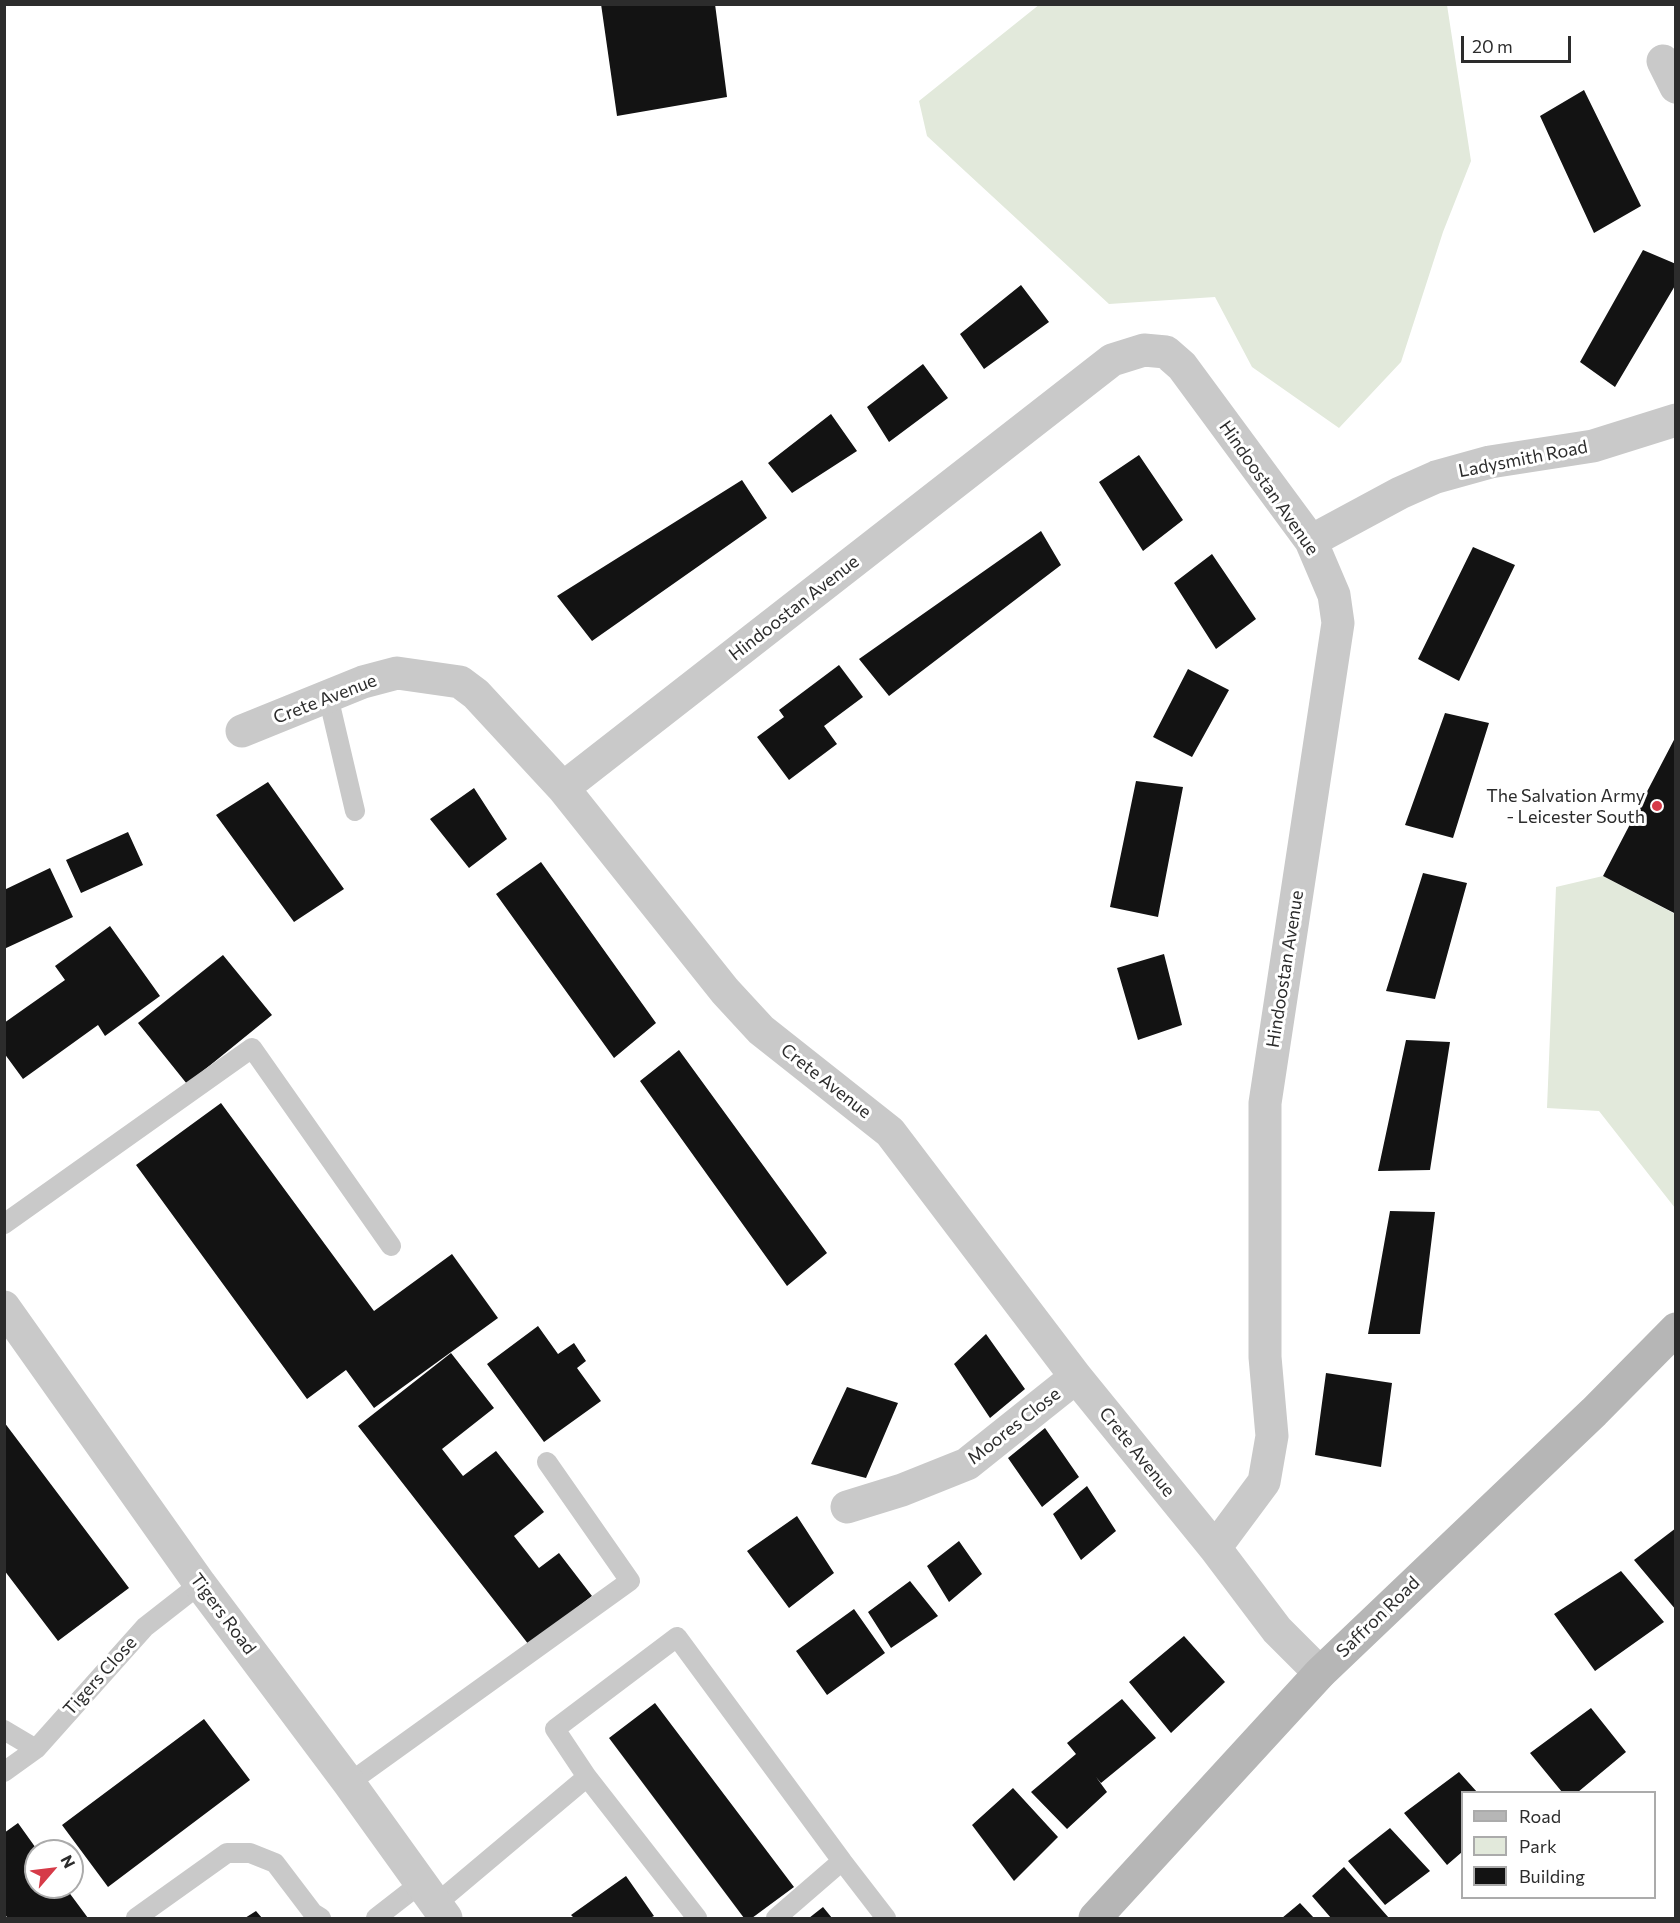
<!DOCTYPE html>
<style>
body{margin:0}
#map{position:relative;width:1680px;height:1923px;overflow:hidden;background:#fff;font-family:Commissioner,sans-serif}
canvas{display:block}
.frame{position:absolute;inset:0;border:6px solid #2c2c2c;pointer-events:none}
.legend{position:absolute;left:1461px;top:1791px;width:195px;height:108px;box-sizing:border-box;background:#fff;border:2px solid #ababab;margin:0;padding:8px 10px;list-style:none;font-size:18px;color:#2c2c2c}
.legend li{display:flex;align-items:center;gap:12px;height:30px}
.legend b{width:30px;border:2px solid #ababab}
.north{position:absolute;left:24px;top:1839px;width:60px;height:60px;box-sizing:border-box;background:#fff;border:2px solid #ababab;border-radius:50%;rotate:62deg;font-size:16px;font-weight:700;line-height:24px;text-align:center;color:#2c2c2c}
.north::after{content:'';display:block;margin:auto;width:21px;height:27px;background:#d63b48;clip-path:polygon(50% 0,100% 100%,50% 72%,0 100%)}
.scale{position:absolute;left:1461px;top:36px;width:110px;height:27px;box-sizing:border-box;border:3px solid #2c2c2c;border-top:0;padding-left:8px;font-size:18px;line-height:21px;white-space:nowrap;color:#2c2c2c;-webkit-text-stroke:4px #fff;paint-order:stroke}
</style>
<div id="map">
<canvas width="1680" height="1923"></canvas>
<div class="frame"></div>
<ul class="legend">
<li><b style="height:8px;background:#b6b6b6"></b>Road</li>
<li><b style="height:16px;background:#e2e9db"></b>Park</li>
<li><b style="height:16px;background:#131313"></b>Building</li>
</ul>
<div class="north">N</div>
<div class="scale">20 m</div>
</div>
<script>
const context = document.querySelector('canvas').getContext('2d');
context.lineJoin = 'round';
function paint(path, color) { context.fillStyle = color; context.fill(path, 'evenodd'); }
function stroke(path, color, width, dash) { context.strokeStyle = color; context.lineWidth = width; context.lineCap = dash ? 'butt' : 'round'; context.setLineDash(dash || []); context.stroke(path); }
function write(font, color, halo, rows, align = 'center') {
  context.font = font + ' Commissioner,sans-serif'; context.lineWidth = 6; context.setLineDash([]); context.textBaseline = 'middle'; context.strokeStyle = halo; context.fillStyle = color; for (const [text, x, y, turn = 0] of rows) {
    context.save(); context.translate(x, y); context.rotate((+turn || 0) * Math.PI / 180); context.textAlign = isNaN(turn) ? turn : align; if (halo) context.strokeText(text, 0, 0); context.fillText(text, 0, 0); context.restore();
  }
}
const green = new Path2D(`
 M1040 4 1447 5 1471 161 1443 232 1401 362 1339 428 1252 367 1215 297 1109 304 927 136 919 101Z
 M1603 876 1675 914V1208L1599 1111 1547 1108 1556 887Z`);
const building = new Path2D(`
 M601 4H715L727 97 617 116Z
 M1584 90 1641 206 1594 233 1540 116Z
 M1643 250 1676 264V284L1615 387 1580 362Z
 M1021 285 1049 322 984 369 960 334Z
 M923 364 948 398 889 442 867 407Z
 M831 414 857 451 792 493 768 463Z
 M1139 455 1183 520 1143 551 1099 482Z
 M742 480 767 518 592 641 557 596Z
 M1041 531 1061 565 889 696 859 659Z
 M1473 547 1515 565 1459 681 1418 659Z
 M1212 554 1256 619 1216 649 1174 583Z
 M839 665 863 697 824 726 837 744 789 780 757 737 784 717 779 710Z
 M1188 669 1229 690 1192 757 1153 737Z
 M1445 713 1489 723 1453 838 1405 825Z
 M1676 736V914L1603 876Z
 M1136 781 1183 787 1158 917 1110 907Z
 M268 782 344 889 294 922 216 815Z
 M474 788 507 839 469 868 430 819Z
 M128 832 143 865 81 893 66 860Z
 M541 862 656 1023 614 1058 496 894Z
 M50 868 73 917 4 949V890Z
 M1423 873 1467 883 1435 999 1386 991Z
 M110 926 160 996 105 1036 98 1025 23 1079 4 1053V1023L65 980 55 966Z
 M1164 954 1182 1025 1138 1040 1117 968Z
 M223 955 272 1015 187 1084 138 1023Z
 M1406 1040 1450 1042 1430 1170 1378 1171Z
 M679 1050 827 1253 787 1286 640 1081Z
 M221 1103 374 1311 452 1254 498 1318 374 1408 346 1370 307 1399 136 1165Z
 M1390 1211 1435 1212 1420 1334H1368Z
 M538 1326 558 1354 574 1343 586 1361 577 1368 601 1401 544 1442 487 1364Z
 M986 1334 1025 1389 990 1418 954 1364Z
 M451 1353 494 1408 442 1449 463 1476 496 1451 544 1512 514 1536 539 1568 559 1553 592 1596 529 1645 358 1426Z
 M1326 1373 1392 1383 1381 1467 1315 1455Z
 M847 1387 898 1403 866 1478 811 1464Z
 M4 1422 129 1588 58 1641 4 1570Z
 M1045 1428 1079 1477 1042 1507 1008 1458Z
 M1087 1486 1116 1531 1081 1560 1053 1514Z
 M797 1516 834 1573 789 1608 747 1551Z
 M1676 1528V1610L1634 1560Z
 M959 1541 982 1574 949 1602 927 1566Z
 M1621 1571 1664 1622 1595 1671 1554 1614Z
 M910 1581 938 1616 891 1648 868 1612Z
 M854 1609 885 1653 827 1695 796 1651Z
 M1184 1636 1225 1682 1171 1733 1129 1682Z
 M1122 1699 1156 1738 1101 1783 1096 1777 1107 1792 1067 1829 1031 1792 1076 1754 1067 1743Z
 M655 1703 794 1887 752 1918H744L609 1738Z
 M1591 1708 1626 1752 1578 1792H1562L1530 1753Z
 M204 1719 250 1780 108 1887 62 1825Z
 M1459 1772 1477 1792H1462V1852L1447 1865 1404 1813Z
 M1013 1788 1058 1837 1014 1881 972 1825Z
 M18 1823 38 1851H36V1887H65L88 1918H8L4 1914V1833Z
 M1390 1828 1430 1871 1385 1905 1348 1861Z
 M1344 1867 1389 1918H1331L1312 1896Z
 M626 1876 654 1916 650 1918H574L571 1915Z
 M1300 1903 1314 1918H1282Z
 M823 1907 832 1918H809Z
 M256 1911 262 1918H245Z`);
const lane = new Path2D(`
 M328 696 355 811
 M4 1224 252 1048 391 1246
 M4 1730 36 1749
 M4 1772 36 1749 145 1627 200 1584
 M349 1783 630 1581 547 1462
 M842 1861 886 1918
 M436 1904 587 1777
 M136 1918 227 1853H250L275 1863 313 1913 321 1918
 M376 1918 421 1883
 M697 1918 587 1777 555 1729 677 1637 842 1861 776 1918`);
const street = new Path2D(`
 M1663 61 1676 87
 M1311 541 1400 493 1436 477 1490 462 1593 446 1676 420
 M242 731 363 682 397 673 460 682 476 694 563 788 725 991 761 1030 890 1132 1076 1377 1215 1548 1277 1630 1320 1673
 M563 788 1112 360 1144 350 1166 352 1182 366 1311 541 1334 595 1338 623 1265 1103V1357L1272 1436 1264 1482 1215 1548
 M4 1307 200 1584 349 1783 446 1918
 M847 1507 902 1490 967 1464 1076 1377`);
const secondary = new Path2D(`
 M1095 1918 1320 1673 1594 1412 1676 1329`);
const markers = [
 [1657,806,6,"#d63b48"]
];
const streetNames = [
 ["Ladysmith Road",1523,459,-11],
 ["Hindoostan Avenue",1269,488,55],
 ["Hindoostan Avenue",794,608,-38],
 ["Crete Avenue",325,699,-21],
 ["Hindoostan Avenue",1285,969,-81],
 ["Crete Avenue",826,1081,38],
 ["Moores Close",1014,1426,-38],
 ["Crete Avenue",1137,1452,51],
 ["Tigers Road",223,1614,53],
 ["Saffron Road",1378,1617,-44],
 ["Tigers Close",100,1676,-48]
];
const poiNames = [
 ["The Salvation Army",1645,796],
 ["- Leicester South",1645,817]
];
paint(green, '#e2e9db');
paint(building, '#131313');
stroke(lane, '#c9c9c9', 20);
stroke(street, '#c9c9c9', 33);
stroke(secondary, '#b6b6b6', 33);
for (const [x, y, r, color] of markers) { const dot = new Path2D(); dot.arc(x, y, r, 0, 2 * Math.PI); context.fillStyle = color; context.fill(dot); stroke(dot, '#fff', 2); }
write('18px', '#2c2c2c', '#fff', streetNames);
write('18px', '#2c2c2c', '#fff', poiNames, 'right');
</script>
